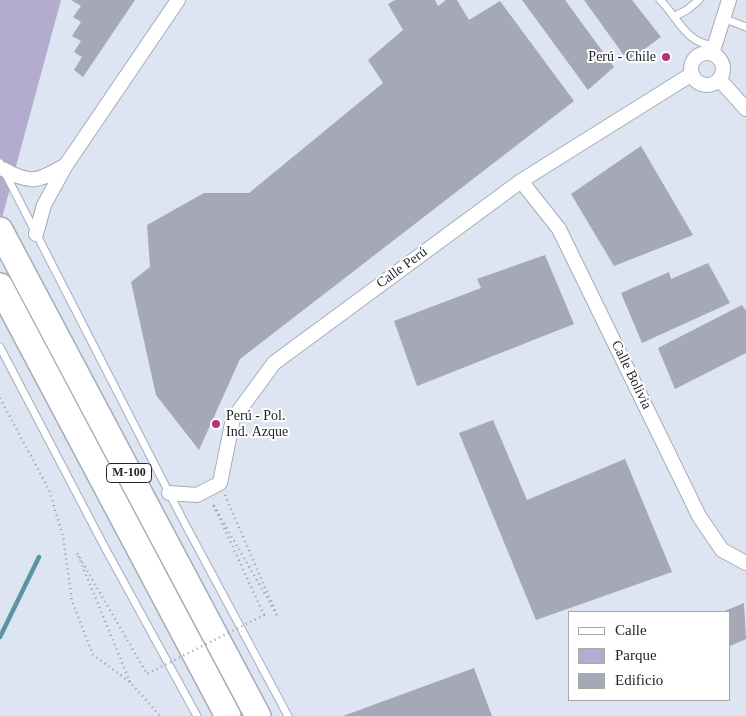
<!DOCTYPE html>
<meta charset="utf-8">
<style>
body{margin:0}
#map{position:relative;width:746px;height:716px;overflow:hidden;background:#dce5f1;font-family:Georgia,serif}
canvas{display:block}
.legend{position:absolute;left:568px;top:611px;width:162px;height:90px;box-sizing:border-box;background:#fff;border:1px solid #a7a8a9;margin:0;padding:6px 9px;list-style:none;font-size:15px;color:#222529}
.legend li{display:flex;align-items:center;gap:10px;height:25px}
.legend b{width:25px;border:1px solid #a7a8a9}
</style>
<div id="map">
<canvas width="746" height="716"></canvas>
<ul class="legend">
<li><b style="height:6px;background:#fff"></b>Calle</li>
<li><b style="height:14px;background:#b4acce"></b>Parque</li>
<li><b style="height:14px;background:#a5a8b5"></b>Edificio</li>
</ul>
</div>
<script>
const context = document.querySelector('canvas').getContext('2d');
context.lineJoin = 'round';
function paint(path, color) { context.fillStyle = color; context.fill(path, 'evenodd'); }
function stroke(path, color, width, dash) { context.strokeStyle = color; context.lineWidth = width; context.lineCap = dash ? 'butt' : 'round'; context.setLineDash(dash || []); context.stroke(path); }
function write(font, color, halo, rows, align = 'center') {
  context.font = font + ' Georgia,serif'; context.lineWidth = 4; context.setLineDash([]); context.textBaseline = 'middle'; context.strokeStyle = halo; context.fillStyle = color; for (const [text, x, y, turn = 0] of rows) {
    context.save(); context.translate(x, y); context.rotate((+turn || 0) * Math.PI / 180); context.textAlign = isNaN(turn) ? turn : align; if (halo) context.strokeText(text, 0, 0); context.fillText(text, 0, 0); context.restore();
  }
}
const green = new Path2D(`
 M0 0H61L2 218 0 215Z`);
const stream = new Path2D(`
 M0 637 39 557`);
const building = new Path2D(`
 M71 0H135L83 77 74 70 82 57 74 52 81 41 72 36 81 22 73 17 81 6Z
 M395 0H435L438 6 446 0H457L469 20 500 1 574 101 240 359 199 450 156 395 131 282 150 267 147 225 204 193H249L383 83 368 60 403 30 388 4Z
 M522 0H565L614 67 588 90Z
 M584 0H632L661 37 628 61Z
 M641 146 693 235 614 266 571 194Z
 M545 255 574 324 417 386 394 321 481 288 477 279Z
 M708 263 730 303 642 343 621 293 669 272 671 279Z
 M742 305 746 311V353L675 389 658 348Z
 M493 420 527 500 625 459 672 572 536 620 459 433Z
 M744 603 746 639 730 646V612H722Z
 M474 668 492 716H343Z`);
const path = new Path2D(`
 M0 398 49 490 63 536 72 601 93 655 130 682 160 716
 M225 495 277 615`);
const lane = new Path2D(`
 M660 0C677 16 687 46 715 45
 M675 16 687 10 699 0
 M723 18 746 27
 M0 163 183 520 288 716
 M0 347 103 544 197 716`);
const street = new Path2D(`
 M691 69a16 16 0 1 1 32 0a16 16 0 1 1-32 0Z
 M712 54 729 0
 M719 79 746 109
 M3 169C31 185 39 181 66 165
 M521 181 559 229 699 516 722 550 746 563
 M36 234 44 205 66 165 178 0
 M169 493 197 495 220 483 233 419 274 363 521 181 692 74`);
const highway = new Path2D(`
 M0 230 258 716
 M0 286 228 716`);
const pathBridge = new Path2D(`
 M130 682 77 553 147 674 264 615 214 506 277 615`);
const markers = [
 [666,57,5,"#b63278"],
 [216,424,5,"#b63278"]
];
const shields = [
 [129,473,45]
];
const shieldNames = [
 ["M-100",129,473]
];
const poiNames = [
 ["Perú - Chile",656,57],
 ["Perú - Pol.",226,416,"left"],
 ["Ind. Azque",226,432,"left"]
];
const streetNames = [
 ["Calle Perú",402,268,-36],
 ["Calle Bolivia",631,375,64]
];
paint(green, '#b4acce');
stroke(stream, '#5b94a5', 4.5);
paint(building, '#a5a8b5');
stroke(lane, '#a4adb8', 9);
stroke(street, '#a4adb8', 16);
stroke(highway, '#a4adb8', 28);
stroke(path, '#969ca5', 2.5, [1, 4]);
stroke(lane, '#fff', 7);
stroke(street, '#fff', 14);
stroke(highway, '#fff', 25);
stroke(pathBridge, '#969ca5', 2.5, [1, 4]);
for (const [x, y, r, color] of markers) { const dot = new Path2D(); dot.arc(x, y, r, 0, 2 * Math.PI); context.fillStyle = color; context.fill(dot); stroke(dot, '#fff', 2); }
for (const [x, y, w] of shields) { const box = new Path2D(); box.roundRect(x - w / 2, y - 9.5, w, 19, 4); context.fillStyle = '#fff'; context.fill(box); stroke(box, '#222529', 1); }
write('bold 12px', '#222529', null, shieldNames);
write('14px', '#222529', '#fff', poiNames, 'right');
write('14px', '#222529', '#fff', streetNames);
</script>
